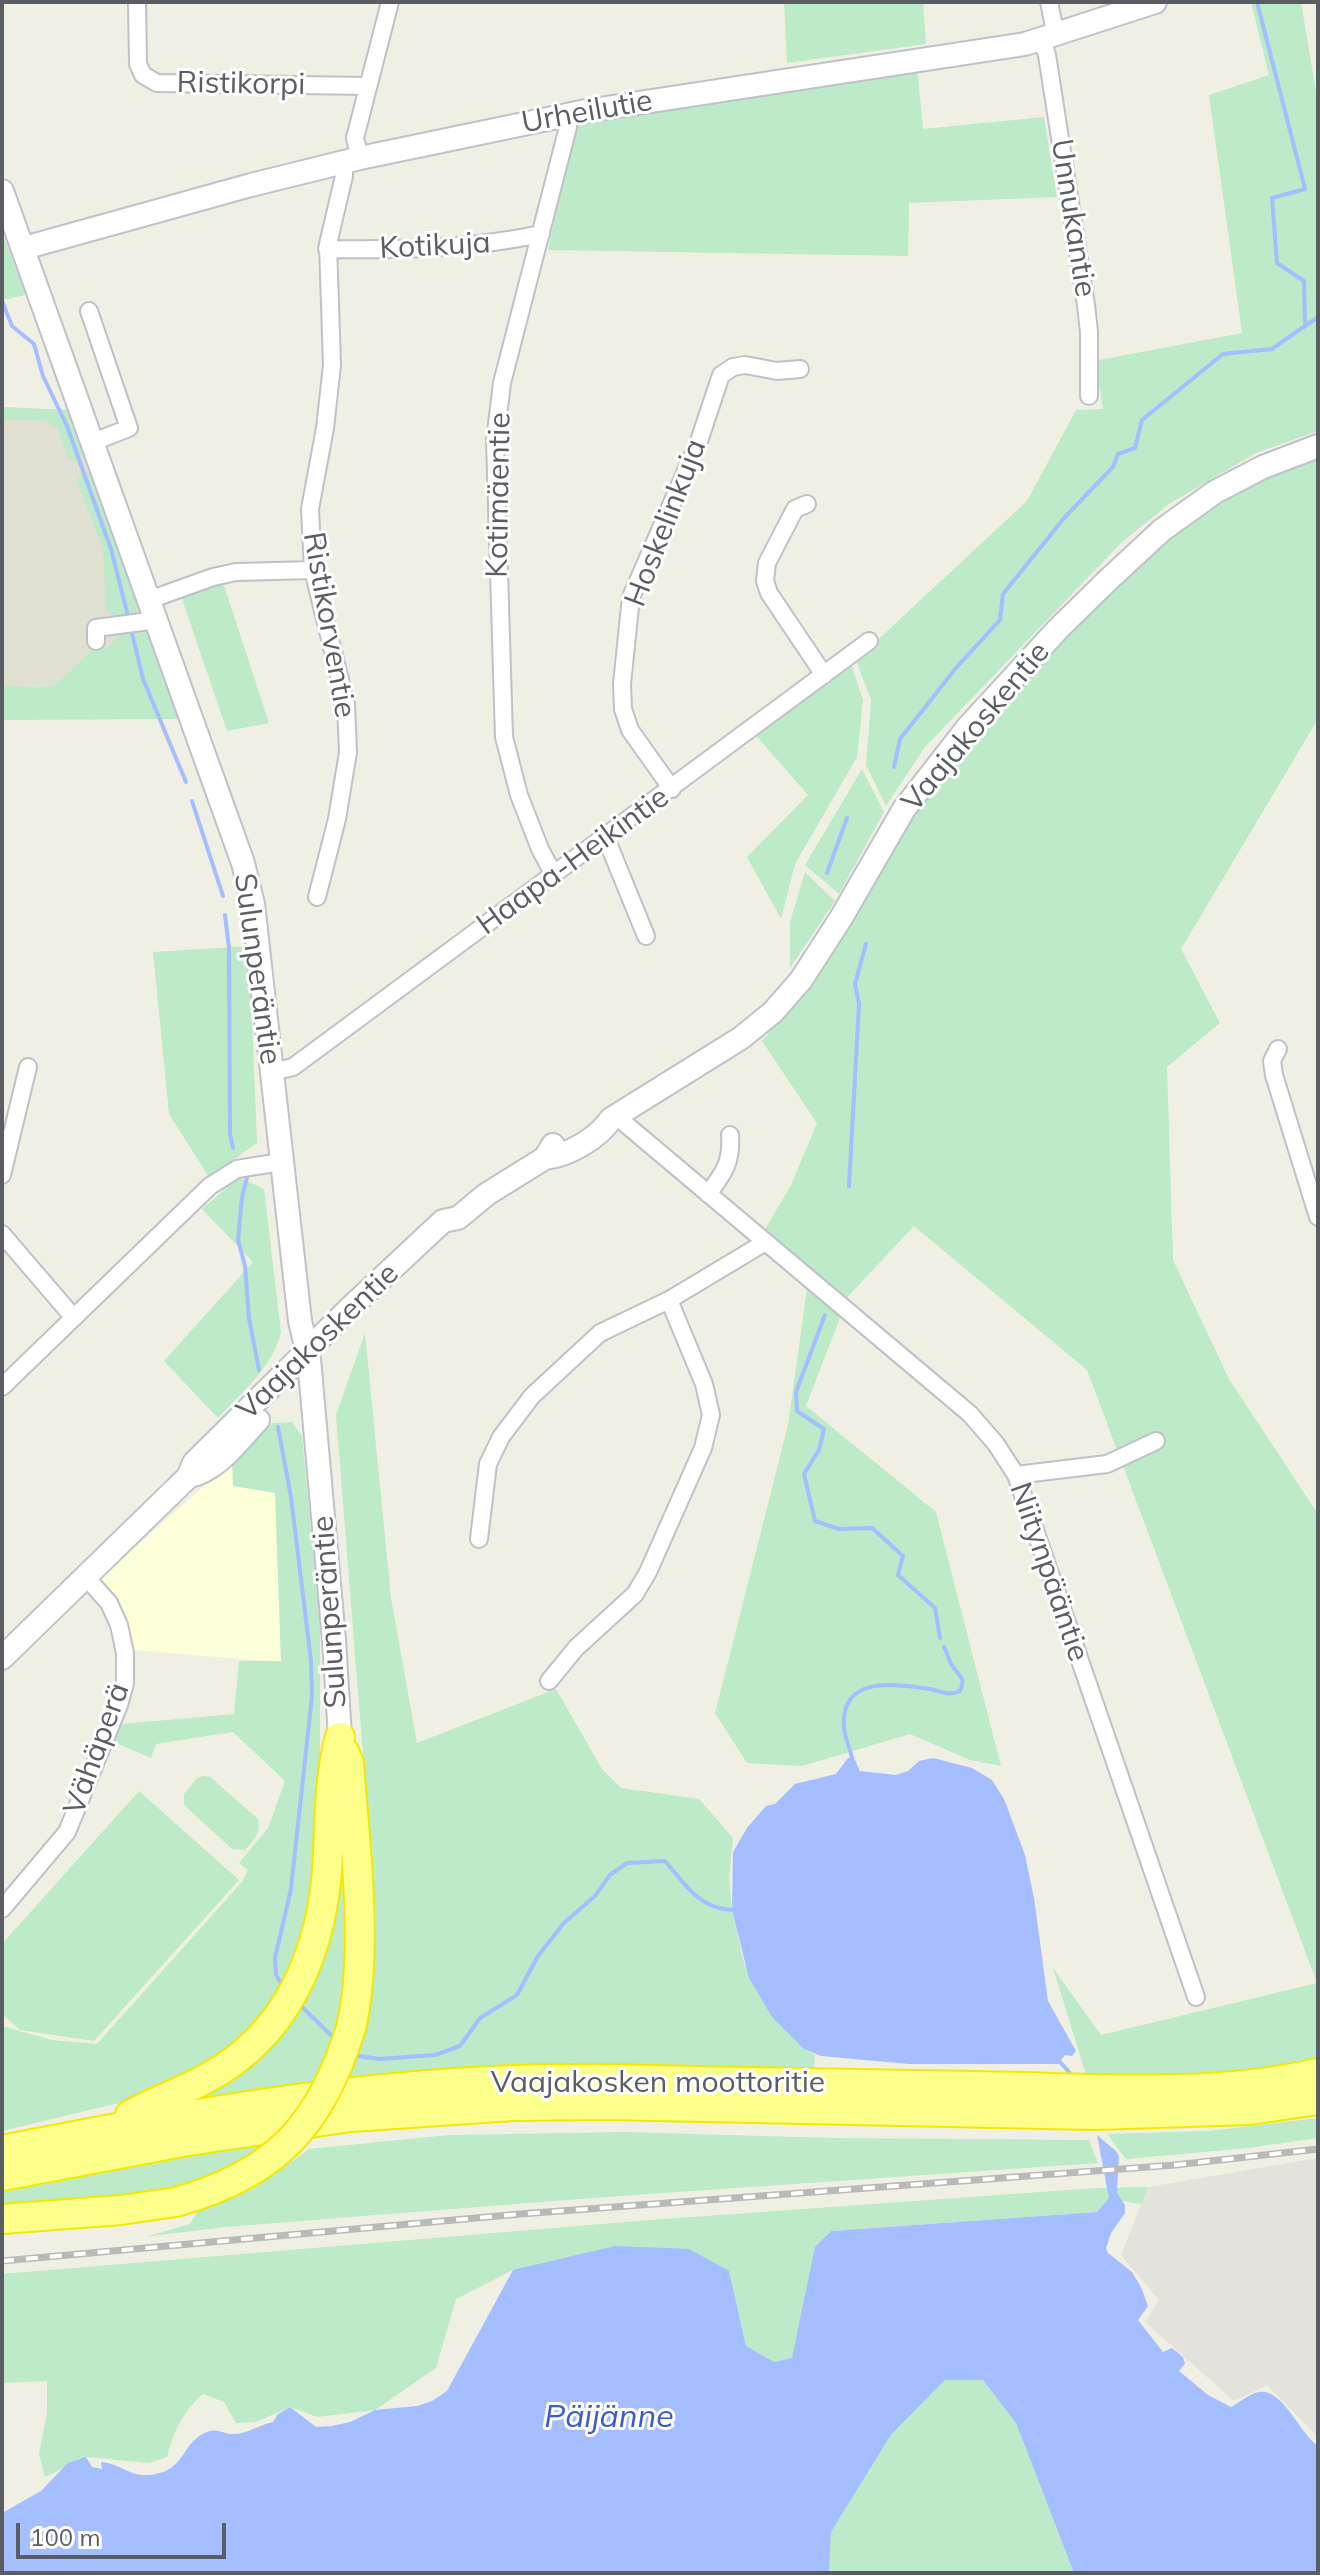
<!DOCTYPE html>
<meta charset="utf-8">
<style>
body{margin:0}
#map{position:relative;width:1320px;height:2575px;overflow:hidden;background:#eff0e3;font-family:Mulish,sans-serif}
canvas{display:block}
.frame{position:absolute;inset:0;border:4px solid #5b5d65;pointer-events:none}
.scale{position:absolute;left:16px;top:2523px;width:210px;height:36px;box-sizing:border-box;border:4px solid #5b5d65;border-top:0;padding-left:10px;font-size:24px;line-height:28px;white-space:nowrap;color:#5b5d65;-webkit-text-stroke:6px #fff;paint-order:stroke}
</style>
<div id="map">
<canvas width="1320" height="2575"></canvas>
<div class="frame"></div>
<div class="scale">100 m</div>
</div>
<script>
const context = document.querySelector('canvas').getContext('2d');
context.lineJoin = 'round';
function paint(path, color) { context.fillStyle = color; context.fill(path, 'evenodd'); }
function stroke(path, color, width, dash) { context.strokeStyle = color; context.lineWidth = width; context.lineCap = dash ? 'butt' : 'round'; context.setLineDash(dash || []); context.stroke(path); }
function write(font, color, halo, rows, align = 'center') {
  context.font = font + ' Mulish,sans-serif'; context.lineWidth = 6; context.setLineDash([]); context.textBaseline = 'middle'; context.strokeStyle = halo; context.fillStyle = color; for (const [text, x, y, turn = 0] of rows) {
    context.save(); context.translate(x, y); context.rotate((+turn || 0) * Math.PI / 180); context.textAlign = isNaN(turn) ? turn : align; if (halo) context.strokeText(text, 0, 0); context.fillText(text, 0, 0); context.restore();
  }
}
const commercial = new Path2D(`
 M232 1461 275 1493 281 1662 133 1650 127 1621 113 1595 99 1580Z`);
const industrial = new Path2D(`
 M1318 2158V2437L1267 2385 1234 2401 1145 2322 1159 2300 1121 2255 1148 2187Z`);
const education = new Path2D(`
 M2 407 68 410 87 452 148 632 135 630 109 647 94 648 52 687 2 686Z`);
const green = new Path2D(`
 M784 2H923L926 44 787 63Z
 M1251 2H1301L1318 104V431L1256 453 1169 504 1121 543 925 747 886 806 866 765 871 700 856 660 1027 501 1076 410 1103 409 1096 365 1099 360 1242 333 1209 95 1269 75Z
 M917 65 923 129 1044 117 1057 197 909 203 908 256 548 250 576 115Z
 M2 232 26 295 2 300Z
 M2 407 68 410 84 454 76 462 68 458 58 428 44 420H2Z
 M1318 453V719L1181 949 1220 1023 1167 1067 1173 1260 1229 1379 1318 1514V2059L1246 2072 1087 2078 1053 1968 1101 2035 1317 1983 1087 1370 914 1226 840 1305 760 1238 791 1185 817 1123 762 1041 810 984 912 814 973 734 1165 536 1216 499Z
 M81 473H91L138 603 136 614 118 619 106 610 103 549 77 481Z
 M222 579 269 723 227 731 180 593Z
 M135 630 148 632 179 719 2 720V686L52 687 94 648 109 647 120 634Z
 M851 664 863 700 857 757 795 864 781 919 747 857 808 795 753 732Z
 M862 769 884 812 839 894 805 865Z
 M805 872 835 901 790 968V922Z
 M249 946 257 1143 209 1177 169 1114 153 952Z
 M239 1177 264 1189 281 1332C273 1367 242 1392 218 1418L164 1361 253 1262 202 1209Z
 M808 1281 840 1318 806 1406 936 1512 1001 1766 970 1760 910 1734 802 1766 747 1763 715 1713 788 1425Z
 M365 1333 391 1598 417 1743 556 1689 602 1769 621 1788 699 1799 733 1838 729 1878 732 1910 744 1963 804 2049 815 2055 814 2071 177 2105 296 2003 339 1767 363 2012 371 2003 376 1919 336 1415Z
 M292 1422 302 1436 320 1627V1839L306 1930 289 1977 265 2017 233 2045 166 2087 119 2103 2 2131V2026L52 2040 97 2044 242 1882 248 1870 239 1863 268 1828 285 1781 233 1732 156 1744 151 1758 114 1742 121 1724 234 1714 239 1661H281L275 1493 233 1486 232 1461 273 1423Z
 M204 1776 210 1777 258 1819C261 1834 254 1840 245 1850L232 1849 184 1805V1794L197 1778Z
 M139 1791 239 1880 94 2041 20 2030 2 2014V1944Z
 M1318 2118V2138L1248 2148 1126 2159 1107 2134 1209 2131Z
 M624 2132 833 2138 1089 2140 1098 2163 592 2198 225 2227 145 2237 190 2224 199 2209 253 2189 309 2149 449 2135Z
 M278 2140 252 2161 162 2194 2 2211V2192Z
 M1148 2187 1142 2204 1109 2199 1097 2212 831 2231 815 2248 793 2358 774 2362 746 2346 729 2271 513 2270 456 2299 436 2368 375 2410 317 2417 290 2407 256 2422 236 2423 224 2402 203 2394C183 2411 173 2432 167 2457L149 2463 86 2457 45 2477 39 2454 47 2413V2381L2 2383V2274L650 2220 1096 2188Z
 M945 2380H984L1016 2423 1074 2573H829L831 2532 891 2435Z`);
const water = new Path2D(`
 M848 1758H854L860 1771 896 1775 908 1771 919 1761 933 1758 972 1768 992 1780 1004 1799 1025 1855 1034 1898 1048 2001 1076 2051 1072 2056 1065 2055 1058 2064H909L821 2056 804 2049 772 2017 749 1978 732 1910 733 1852 747 1828 766 1806 775 1804 795 1784 836 1774Z
 M1097 2135 1117 2152 1119 2157 1117 2193 1125 2205V2213L1111 2233 1106 2248 1108 2253 1132 2272 1141 2287 1148 2306 1138 2320 1163 2352 1172 2348 1183 2357 1185 2364 1179 2371 1208 2395 1231 2407C1239 2403 1250 2393 1259 2392 1283 2388 1299 2433 1318 2446V2573H1074L1016 2423 983 2380H945L891 2435 831 2532 829 2573H2V2513L41 2491 68 2463 86 2457 92 2467 102 2469 101 2462C117 2463 128 2474 142 2475 187 2476 179 2443 207 2432 216 2428 222 2433 231 2434 246 2435 259 2425 273 2422L278 2414 290 2407 316 2427 332 2426 350 2422 375 2410 417 2406 432 2401 447 2391 513 2270 615 2246 689 2249 729 2271 746 2346 774 2362 792 2358 815 2247 831 2231 1097 2212 1109 2198Z`);
const stream = new Path2D(`
 M2 301 12 326 34 344 43 376 67 426 111 549 129 620
 M1305 326 1318 317
 M131 629 143 679 186 782
 M894 767 900 739 956 668 1000 620 1003 594 1065 517 1113 467 1118 454 1135 448 1142 420 1223 354 1272 349 1305 326 1304 281 1277 263 1272 198 1305 189 1257 2
 M192 801 223 896
 M827 873 847 818
 M225 915 229 948 230 1134 233 1148
 M248 1173 242 1198 238 1240 245 1266 249 1318 259 1370
 M849 1186 859 1004 855 984 866 944
 M825 1315 796 1392 797 1411 824 1429 819 1450 804 1474 815 1521 839 1529 872 1528 903 1556 898 1575 935 1608 940 1638
 M278 1427 291 1497 311 1661 312 1696 291 1889 275 1958 276 1975 280 1982
 M852 1758C850 1748 845 1738 844 1728 840 1675 893 1684 930 1689 942 1691 948 1697 960 1691 966 1678 960 1677 953 1667 949 1661 947 1653 944 1647
 M303 2008 334 2038
 M358 2056 380 2059 435 2055 460 2046 480 2018 517 1995 538 1956 564 1923 595 1896 610 1875 627 1863 665 1861C686 1885 698 1908 732 1910
 M1060 2062 1069 2072`);
const street = new Path2D(`
 M137 2 138 64 143 75 157 83 367 86
 M1049 2 1056 36
 M1042 41 1047 55 1086 305 1089 332V396
 M360 158 355 138 390 2
 M327 249C399 250 471 249 541 234
 M89 311 129 428 93 442
 M807 504 795 509 767 563 765 581 769 593 824 675
 M149 600 213 577 236 572 313 570
 M96 641V628L157 620
 M672 789 630 730 623 709 622 684 631 597 699 441 721 375 733 367 745 365 777 371 800 369
 M606 838 646 936
 M554 875 540 849 519 795 504 737 495 440 502 383 568 127 565 115
 M317 897 337 819 348 752 346 704 313 570 310 509 325 428 332 365 328 244 344 176V162
 M1278 1049 1272 1061 1274 1075 1318 1217
 M272 1072 293 1067 869 641
 M616 1116 970 1414 996 1444 1016 1475 1196 1997
 M2 1175 28 1067
 M708 1194C724 1173 732 1162 730 1135
 M2 1234 74 1318
 M2 1387 210 1186 237 1169 281 1162
 M1016 1475 1107 1464 1156 1441
 M479 1539 488 1464 501 1437 532 1396 600 1333 669 1300 764 1243
 M549 1681 576 1648 635 1594 648 1572 703 1448 711 1415 704 1384 669 1300
 M2 1909 67 1832 119 1705 125 1683V1653L119 1625 109 1603 85 1576`);
const secondary = new Path2D(`
 M2 191 215 785 243 863 253 904 300 1321 309 1359 334 1640 340 1737
 M24 248 251 185 360 158 586 111 1025 44 1155 2
 M545 1158C568 1156 598 1138 611 1119L741 1038 773 1012 801 980 841 918 904 809 968 727 1058 629 1107 581 1162 530 1215 492 1263 467 1318 446
 M190 1476C219 1469 238 1441 258 1420
 M2 1658 188 1477 194 1463 350 1308 443 1221 458 1218 487 1194 545 1158 553 1145`);
const highway = new Path2D(`
 M345 1753 349 1764C355 1844 369 1951 351 2028
 M130 2115C155 2101 182 2092 207 2078 286 2036 320 1956 327 1871 330 1826 328 1780 340 1737
 M2 2150C171 2116 342 2086 515 2080 592 2077 670 2081 748 2082 841 2083 934 2085 1027 2087 1124 2090 1222 2095 1318 2073
 M2 2176 188 2141 351 2117 513 2106 607 2105 1095 2115 1250 2110 1318 2100
 M2 2219 121 2210 176 2202`);
const rail = new Path2D(`
 M2 2261 520 2214 1175 2165 1318 2149`);
const highwayBridge = new Path2D(`
 M176 2202C276 2174 320 2126 351 2028`);
const streetNames = [
 ["Ristikorpi",241,84,1],
 ["Urheilutie",587,112,-10],
 ["Unnukantie",1073,218,81],
 ["Kotikuja",435,246,-3],
 ["Kotimäentie",499,495,-89],
 ["Hoskelinkuja",666,523,-69],
 ["Ristikorventie",329,625,80],
 ["Vaajakoskentie",976,727,-50],
 ["Haapa-Heikintie",573,861,-36],
 ["Sulunperäntie",257,969,82],
 ["Vaajakoskentie",318,1342,-44],
 ["Niitynpääntie",1049,1572,71],
 ["Sulunperäntie",330,1612,-94],
 ["Vähäperä",97,1749,-70],
 ["Vaajakosken moottoritie",658,2083]
];
const waterNames = [
 ["Päijänne",609,2417]
];
paint(commercial, '#fdffd9');
paint(industrial, '#e3e3db');
paint(education, '#dfe0d2');
paint(green, '#bdeac9');
paint(water, '#a4beff');
stroke(stream, '#a4beff', 4);
stroke(street, '#c0c0c8', 20);
stroke(secondary, '#c0c1ca', 26);
stroke(highway, '#f3e900', 32);
stroke(street, '#fff', 16);
stroke(secondary, '#fff', 22);
stroke(highway, '#fdff8b', 28);
stroke(rail, '#b9b9ba', 7);
stroke(rail, '#fff', 4, [12]);
stroke(highwayBridge, '#f3e900', 32, []);
stroke(highwayBridge, '#fdff8b', 28);
write('30px', '#5b5d65', '#fff', streetNames);
write('italic 32px', '#3959d0', '#fff', waterNames);
</script>
